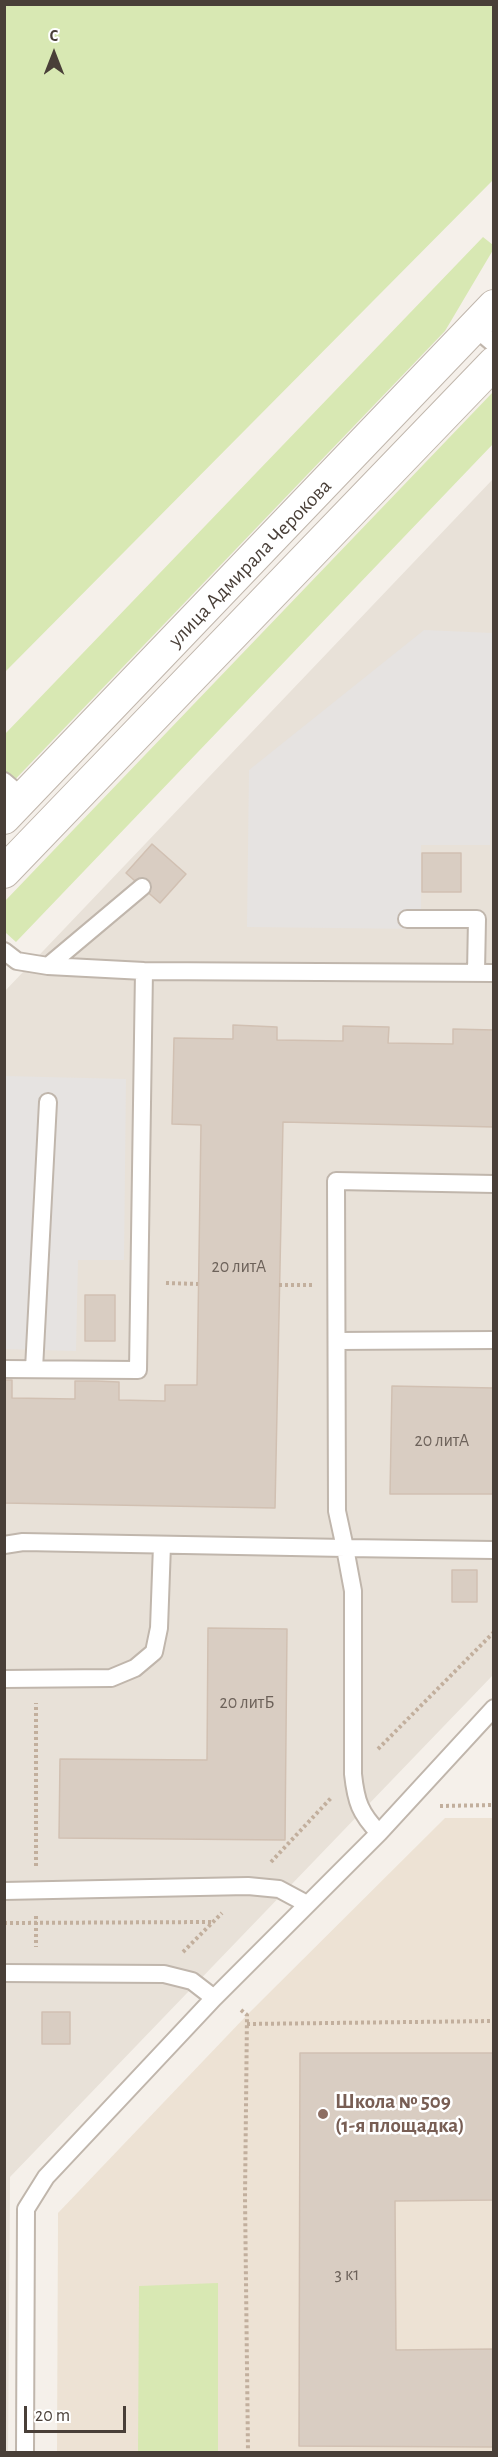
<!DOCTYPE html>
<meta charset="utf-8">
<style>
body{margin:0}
#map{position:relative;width:498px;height:2457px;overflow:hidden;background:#f5f0ea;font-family:"Alegreya Sans",sans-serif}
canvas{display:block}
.frame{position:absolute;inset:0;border:6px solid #493f38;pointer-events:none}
.north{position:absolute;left:24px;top:24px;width:60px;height:60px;-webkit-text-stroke:4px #fff;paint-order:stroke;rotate:0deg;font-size:16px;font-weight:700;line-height:24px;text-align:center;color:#493f38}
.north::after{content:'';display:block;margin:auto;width:21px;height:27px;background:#493f38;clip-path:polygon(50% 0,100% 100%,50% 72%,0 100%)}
.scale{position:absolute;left:24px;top:2406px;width:102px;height:27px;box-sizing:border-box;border:3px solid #493f38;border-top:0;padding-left:8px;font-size:18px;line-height:21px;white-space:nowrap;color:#493f38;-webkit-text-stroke:4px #fff;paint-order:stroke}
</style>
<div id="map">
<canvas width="498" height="2457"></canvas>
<div class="frame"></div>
<div class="north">С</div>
<div class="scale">20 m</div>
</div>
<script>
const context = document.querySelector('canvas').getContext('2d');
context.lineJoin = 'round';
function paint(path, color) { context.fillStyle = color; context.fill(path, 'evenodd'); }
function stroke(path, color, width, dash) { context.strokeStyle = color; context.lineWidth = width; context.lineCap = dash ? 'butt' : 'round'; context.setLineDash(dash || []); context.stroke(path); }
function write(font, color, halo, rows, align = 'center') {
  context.font = font + ' "Alegreya Sans",sans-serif'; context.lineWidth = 5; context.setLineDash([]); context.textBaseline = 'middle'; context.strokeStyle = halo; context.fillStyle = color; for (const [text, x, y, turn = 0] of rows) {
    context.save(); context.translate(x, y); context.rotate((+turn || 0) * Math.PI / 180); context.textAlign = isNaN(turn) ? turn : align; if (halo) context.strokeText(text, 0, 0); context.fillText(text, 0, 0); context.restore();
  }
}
const residential = new Path2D(`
 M493 479V1675L10 2177 8 2452H4V992Z`);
const education = new Path2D(`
 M445 1818H493V2452H57L58 2213 247 2015Z`);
const green = new Path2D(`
 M5 4 493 5 494 179 5 672Z
 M483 237 493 245V250L445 331 5 790V734Z
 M493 392V444L16 942 6 933 5 901Z
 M218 2283V2452H138L139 2286Z`);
const parking = new Path2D(`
 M424 630 492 633 490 845H421V929L247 927 249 770Z
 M5 1076 126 1079 124 1260H78L76 1351 5 1349Z`);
const building = new Path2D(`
 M152 844 186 874 160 903 126 873Z
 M422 853H461V892H422Z
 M233 1025 277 1027V1040L343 1041V1026L389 1027 388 1043 453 1044V1029L494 1030V1127L283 1122 275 1508 4 1503V1380H12V1398L75 1399V1381H96L119 1382V1400L165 1401V1385H197L201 1125 172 1124 174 1038 233 1039Z
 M85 1295H115V1341H85Z
 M392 1386 494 1388V1494H390Z
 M452 1570H477V1602H452Z
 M208 1628 287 1629 285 1840 59 1838 60 1759 207 1760Z
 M42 2012H70V2044H42Z
 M300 2053H494V2200L395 2201 396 2350 494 2349V2447L299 2446Z`);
const path = new Path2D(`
 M166 1283 198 1284
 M279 1285H313
 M378 1749 494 1632
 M440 1806 494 1805
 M271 1862 331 1798
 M36 1866V1703
 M36 1916V1947
 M4 1923 213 1922
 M183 1952 222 1913
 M241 2010 247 2015 245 2197 248 2452
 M247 2024 494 2021`);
const lane = new Path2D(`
 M475 328 494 344
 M4 781 24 798
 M407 919H477L476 972
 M4 951 17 961 48 966 144 971 494 973
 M48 966 142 887
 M494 1184 336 1181 337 1511 345 1548 494 1550
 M337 1341 494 1340
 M4 1369 138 1370 144 971
 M34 1369 48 1102
 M4 1545 23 1542 345 1548 353 1591V1774C356 1802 360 1813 379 1833
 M4 1679 111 1678 135 1668 154 1652 159 1628 162 1545
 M4 1891 248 1886 279 1889 307 1904
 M4 1973 164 1974 192 1981 214 1998
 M25 2452 26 2209 46 2177 214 1998 379 1833 494 1708`);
const street = new Path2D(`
 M4 818 494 306
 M4 872 494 363`);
const markers = [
 [323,2114,6,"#8d6e63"]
];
const numberNames = [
 ["20 литА",239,1267],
 ["20 литА",442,1441],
 ["20 литБ",247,1703],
 ["3 к1",347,2275]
];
const streetNames = [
 ["улица Адмирала Черокова",250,563,-46]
];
const educationNames = [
 ["Школа № 509",335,2102],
 ["(1-я площадка)",335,2126]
];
paint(residential, '#e8e1d8');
paint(education, '#ede2d4');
paint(green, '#d8e8b3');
paint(parking, '#e6e3e1');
paint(building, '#d9cdc2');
stroke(building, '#d1c0b2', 1.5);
stroke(lane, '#c0b6ac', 20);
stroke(street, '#c0b6ac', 34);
stroke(path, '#c2af9d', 4, [3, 3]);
stroke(lane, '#fff', 16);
stroke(street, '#fff', 32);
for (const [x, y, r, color] of markers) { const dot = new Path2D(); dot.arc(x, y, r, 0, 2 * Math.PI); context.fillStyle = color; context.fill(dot); stroke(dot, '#fff', 2); }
write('18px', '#6d625a', null, numberNames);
write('21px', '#493f38', '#fff', streetNames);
write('bold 21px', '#785e54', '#fff', educationNames, 'left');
</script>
